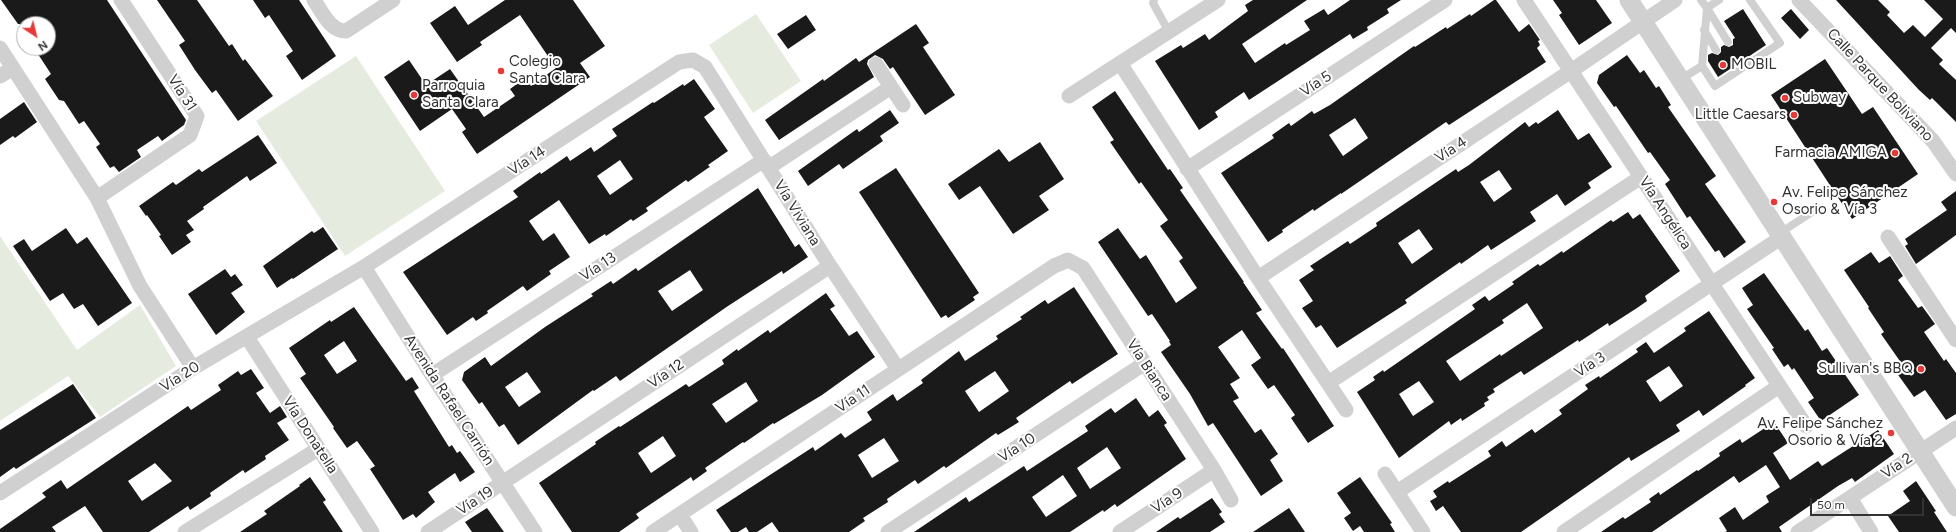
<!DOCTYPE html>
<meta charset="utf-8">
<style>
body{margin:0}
#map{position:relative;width:1956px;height:532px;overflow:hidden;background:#fff;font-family:Figtree,sans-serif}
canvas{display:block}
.north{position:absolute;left:16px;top:16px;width:40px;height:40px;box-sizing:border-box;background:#fff;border:1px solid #adadad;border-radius:50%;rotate:145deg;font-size:11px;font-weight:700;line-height:16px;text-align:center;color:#333}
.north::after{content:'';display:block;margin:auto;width:14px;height:18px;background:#e73938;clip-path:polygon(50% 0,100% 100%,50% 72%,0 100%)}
.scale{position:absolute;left:1810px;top:498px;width:114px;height:18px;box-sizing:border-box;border:2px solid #333;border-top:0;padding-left:5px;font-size:12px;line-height:14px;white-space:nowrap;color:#333;-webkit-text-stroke:3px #fff;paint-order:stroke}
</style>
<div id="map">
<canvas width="1956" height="532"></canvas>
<div class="north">N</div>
<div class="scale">50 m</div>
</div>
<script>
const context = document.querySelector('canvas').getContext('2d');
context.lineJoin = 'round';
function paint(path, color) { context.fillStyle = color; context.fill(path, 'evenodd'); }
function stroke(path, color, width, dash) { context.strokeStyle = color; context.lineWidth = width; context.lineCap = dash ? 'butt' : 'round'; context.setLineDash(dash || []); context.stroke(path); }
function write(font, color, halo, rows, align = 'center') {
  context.font = font + ' Figtree,sans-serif'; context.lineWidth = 4; context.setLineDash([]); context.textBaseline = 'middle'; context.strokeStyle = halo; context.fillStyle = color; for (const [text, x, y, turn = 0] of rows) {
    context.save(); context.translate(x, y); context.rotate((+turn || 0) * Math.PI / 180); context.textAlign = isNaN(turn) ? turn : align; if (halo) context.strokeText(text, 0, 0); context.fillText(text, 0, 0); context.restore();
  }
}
const green = new Path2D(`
 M756 14 801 81 753 113 709 45Z
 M356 56 445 191 345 256 256 121Z
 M0 236 77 350 140 305 176 366 100 417 68 376 0 421Z`);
const building = new Path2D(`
 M1 0H107L186 120 184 125 162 141 158 136 137 150 141 157 119 172 114 166 110 168 96 147 100 144 84 121 79 124 64 101 59 100 45 79 51 74 34 48H48V24H18Z
 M157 0H197L229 46 232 44 243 61 245 59 273 96 238 121 216 90 212 93 195 70 179 45 185 41Z
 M253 0H299L336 56 302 80 286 56 293 51 269 15 265 18Z
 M505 0H573L605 46 580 63 590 77 477 154 462 132 466 129 452 109 420 131 384 77 409 60 426 85 450 69 484 117 515 96 510 89 525 78 531 86 556 68 520 15 480 42 482 45 457 62 430 23 455 6 468 25Z
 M1253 0H1307L1242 44 1255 63 1285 43 1286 45 1310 30 1304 21 1324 9 1328 15 1350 0H1401L1387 9 1389 13 1367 27 1368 30 1353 39 1350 34 1249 100 1244 92 1215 112 1218 117 1199 130 1155 61 1181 45 1183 48 1205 34 1209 40 1248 11 1245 5Z
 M1494 0H1496L1519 32 1529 24 1540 40 1538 41 1540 45 1537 48 1546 62 1449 125 1446 122 1341 194V193L1314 211 1313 209 1282 230 1283 232 1268 242 1221 173 1274 138 1272 135 1289 123 1291 126 1312 111 1314 114 1330 105 1414 46 1415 47 1446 27 1447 29 1470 14 1471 16ZM1355 118 1368 138 1343 156 1329 135Z
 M1553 0H1596L1612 23 1579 45 1559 15 1562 13Z
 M1836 0H1878L1890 12 1887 15 1904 33 1913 25 1925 37 1943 19 1924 0H1956V33L1951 28 1931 48 1943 60 1939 64 1956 80V122L1932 98 1930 100 1919 90Z
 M1743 9 1766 45 1718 77 1708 61V55L1712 53 1718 55 1721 52V47L1724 45 1729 47 1733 45V39L1735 38 1724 21Z
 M1791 9 1809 30 1800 39 1781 18Z
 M806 15 816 30 788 49 777 34Z
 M916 24 929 43 923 47 955 95 925 115 893 67 890 69 883 59 875 55 868 60 867 64 874 77 779 140 765 120 823 79 824 81 856 58 859 62Z
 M1627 55 1640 73 1644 70 1656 88 1659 86 1671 105 1668 107 1716 176 1705 184 1746 242 1724 258 1719 250 1715 252 1690 216 1687 218 1665 184 1670 180 1650 152 1648 153 1616 106 1614 107 1597 83 1599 75Z
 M1825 59 1862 114 1873 107 1918 174 1852 219 1771 95Z
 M694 79 715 109 704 117 728 151 708 165 710 167 708 168 688 182 686 180 646 208 648 211 633 221 631 219 606 236 605 234 589 244 559 200 529 221 543 241 554 233 570 257 549 271 551 274 527 291 523 286 487 311 488 313 476 321 473 317 447 335 403 272 518 197 513 191 540 172 541 174 567 156 570 161 591 147 594 152 617 136 612 129 653 102 654 103 683 84 684 86ZM620 160 633 179 610 195 597 176Z
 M1115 91 1168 170 1170 169 1183 188 1180 190 1244 282H1243L1262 310 1256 313 1282 349 1283 348 1334 426 1308 443 1291 418 1295 415 1274 385 1268 389 1251 365 1261 358 1242 330 1218 347 1240 378 1230 384 1239 398 1233 401 1255 433 1261 429 1278 454 1270 460 1283 481 1261 496 1213 423 1208 426 1190 394 1161 352 1171 345 1169 341H1170L1152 314 1148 316 1098 242 1118 228 1140 259 1146 255 1176 303 1197 288 1179 261 1183 258 1160 226 1168 220 1141 182 1139 184 1110 142 1114 140 1092 107Z
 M24 102 37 122 15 138 13 136 0 145V119Z
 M890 110 899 123 880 136 883 141 843 169 839 164 808 186 798 171 857 129 859 132Z
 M1558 110 1578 140 1589 133 1612 167 1588 183 1591 188 1565 206 1557 194 1530 212 1536 221 1491 250 1488 245 1461 264 1460 262 1405 300 1407 303 1337 348 1321 325 1316 328 1302 308 1313 301 1299 280 1314 270 1310 266 1348 241 1350 244 1377 226 1376 223 1456 169 1458 172 1469 165 1525 122 1529 127 1536 122 1538 124ZM1499 170 1512 189 1494 202 1480 182ZM1419 229 1433 249 1412 264 1398 243Z
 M258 135 277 163 250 181 247 176 203 207 204 209 187 221 194 230 186 235 191 242 172 255 159 236 161 235 147 215 146 216 139 206 173 182 176 185 199 169 202 172Z
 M1040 142 1064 179 1039 196 1049 210 1013 234 980 186 959 200 948 184 999 149 1009 162Z
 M896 168 979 293 973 297 975 300 948 318 946 315 941 318 859 192Z
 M758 188 795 247 799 244 808 257 783 274 782 271 728 306 620 381 616 376 594 391 593 390 518 445 504 424 499 427 482 402 479 404 462 380 464 372 485 357 491 366 545 327 593 296 591 294 611 281 613 284 636 268 638 271ZM690 270 703 290 672 311 658 291ZM527 372 541 392 519 407 505 387Z
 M1956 191V235L1916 264 1905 246 1908 244 1905 239 1947 210 1941 202Z
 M1628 212 1633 219 1640 214 1680 271 1645 296 1647 301 1637 308 1609 326 1608 323 1579 342 1578 340 1524 375 1521 371 1493 389 1495 392 1487 397 1489 400 1484 403 1485 406 1462 421 1461 418 1451 425 1449 421 1399 458 1357 392 1375 380 1373 377 1383 370 1384 372 1475 309 1472 305 1485 296 1489 301 1514 284 1512 282 1538 264 1540 266 1562 251 1563 253 1611 220 1613 222ZM1527 303 1543 328 1501 356 1500 354 1460 381 1446 361 1504 323 1502 320ZM1419 381 1434 402 1413 416 1399 394Z
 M323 227 338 249 293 279 292 278 277 288 263 266 312 231 314 233Z
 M66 228 77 244 87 237 132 303 98 326 83 304 74 309 63 293 50 301 13 246 24 239 32 251Z
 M1871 252 1879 263 1890 256 1903 276 1898 280 1918 308 1922 306 1935 324 1924 332 1944 361 1946 359 1956 373V414L1946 420 1925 390 1914 397 1896 372 1904 367 1881 334 1884 332 1868 308 1869 307 1844 270Z
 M225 269 231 277 235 274 243 285 231 293 245 312 216 335 188 294Z
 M1764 273 1805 331 1808 329 1822 351 1827 348 1859 395 1821 421 1808 402 1814 398 1794 368 1792 370 1788 364 1784 367 1772 349 1774 348 1747 309 1753 305 1742 288Z
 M1074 287 1118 354 1072 384 1070 381 1016 418 1019 422 998 435 996 433 946 468 944 466 918 484 915 480 887 499 888 502 863 518 865 521 849 532H779L772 522 757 532H749L746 527 738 532H731L716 510 813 447 815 451 841 433 845 438 872 420 867 412 893 394 897 401 923 383 921 380 959 351 965 361 998 339 996 336 1022 319 1020 317 1045 300 1048 304ZM995 371 1009 391 979 412 965 391ZM884 438 899 461 872 478 858 455Z
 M826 293 835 306 830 309 849 336 857 331 875 357 822 395 774 424 773 423 744 443 743 442 705 468 707 471 693 481 691 477 636 514 639 518 619 532H572L539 483 596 444 595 442 619 426 620 427 686 384 689 387 724 364 722 360 737 349 738 351 768 330 770 333ZM746 382 758 401 726 423 712 404ZM663 436 676 456 651 473 638 453Z
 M354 307 406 381 412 377 419 388 414 391 449 447 452 445 457 453 460 451 475 472 460 482 455 473 428 492 435 502 416 518 413 514 403 520 370 469 375 466 357 441 347 448 333 428 334 427 300 378 306 374 289 348 330 320 331 322ZM344 341 357 361 337 374 324 355Z
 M1709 311 1755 378 1745 385 1746 386 1703 416 1699 410 1676 425 1680 431 1631 461 1629 457 1521 532H1461L1443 506 1436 511 1430 501 1437 497 1433 491 1448 481 1449 483 1491 456 1488 451 1502 441 1506 447 1532 429 1535 433 1562 414 1559 410 1588 389 1585 385 1599 376 1600 378 1635 354 1638 352 1636 349 1646 342 1654 353 1686 331 1684 328ZM1669 366 1683 386 1660 402 1646 381Z
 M251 369 264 388 256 393 270 413 280 406 287 417 277 423 289 440 265 456 266 459 245 473 243 470 210 493 211 496 190 510 188 506 149 532H103L85 506 52 527 56 532H0V529L46 497 42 493 61 480 67 489 188 406 191 410 221 390 218 385 238 371 241 375ZM155 463 172 481 142 501 128 481Z
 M73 384 96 418 16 469 14 467 0 477V430Z
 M1136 398 1149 417 1158 410 1167 423 1164 425 1186 459 1117 507 1115 504 1104 512 1103 510 1070 532H914L966 497 969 502 1024 466 1027 471 1088 431 1085 426 1105 412 1111 408 1115 413ZM1107 447 1121 468 1090 489 1077 468ZM1063 475 1077 496 1046 517 1032 497Z
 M1774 422 1788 443 1773 453 1790 480 1818 461 1822 466 1878 430 1894 454 1855 482 1852 478 1838 486 1779 527 1782 532H1725L1727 531 1719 518 1735 507 1743 520 1769 502 1766 496 1780 487 1766 465 1739 483 1734 476 1652 532H1601L1623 517 1625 519 1651 502 1649 499 1659 492 1660 495 1697 470 1698 471 1720 456 1719 453 1740 439 1742 443Z
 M310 477 326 500 323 502 343 532H240L267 514 264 511 300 486 299 485Z
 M1360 477 1392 523 1390 524 1395 532H1364L1360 526 1353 531 1344 518 1351 513 1337 493Z
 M1916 481 1936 511 1934 512 1947 532H1899L1888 516 1910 501 1903 491Z
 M1212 498 1222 512 1219 514 1225 522 1210 532H1156L1178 517 1180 519Z
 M487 508 504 532H472L465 522Z
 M1289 508 1305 532H1253Z`);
const service = new Path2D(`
 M1154 0 1153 3 1169 32
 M1701 0 1707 8 1719 0
 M1707 8 1728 42
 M1704 30 1716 50
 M1702 66 1707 8
 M1681 79 1702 66 1715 86 1780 43 1750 0
 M1780 233 1818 208`);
const minor = new Path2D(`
 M314 0C322 12 330 31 346 31L393 0
 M1524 0 1806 426
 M1799 0 1933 141 1956 174
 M0 48 97 198 140 286 193 368
 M1120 63 1258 278 1346 410
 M876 64 903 105
 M0 76 13 68
 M1069 96 1218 0
 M768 168 891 87
 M1187 169 1445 0
 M97 198 190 135 197 116 121 0
 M1888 237 1956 340
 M364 267 432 375 535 532
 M1258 278 1571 71 1675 0
 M247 337 372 532
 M432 375 764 160
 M1328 383 1641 177
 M1385 474 1423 532
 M1397 492 1782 237
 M0 493 193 368 364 267 679 62 693 60 705 67 830 266 898 369
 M1850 498 1871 532
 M680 515 691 532
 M185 532 318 449
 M428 532 830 266
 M653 532 1054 266 1068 260 1083 268 1214 470 1231 500
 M888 532 1145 363
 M1120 532 1214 470
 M1564 532 1779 386
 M1798 532 1956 428`);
const tertiary = new Path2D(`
 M1629 0 1956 507`);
const markers = [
 [1723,65,4,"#e73938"],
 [501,71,4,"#e73938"],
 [414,95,4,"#e73938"],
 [1785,98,4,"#e73938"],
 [1794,115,4,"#e73938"],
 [1895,153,4,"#e73938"],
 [1774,202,4,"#e73938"],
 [1921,369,4,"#e73938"],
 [1891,433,4,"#e73938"]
];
const poiNames = [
 ["Colegio",509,62],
 ["Santa Clara",509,79],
 ["MOBIL",1731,65],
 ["Parroquia",422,86],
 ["Santa Clara",422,103],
 ["Subway",1793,98],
 ["Little Caesars",1786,115,"right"],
 ["Farmacia AMIGA",1887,153,"right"],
 ["Av. Felipe Sánchez",1782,193],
 ["Osorio & Vía 3",1782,210],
 ["Sullivan's BBQ",1913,369,"right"],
 ["Av. Felipe Sánchez",1883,424,"right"],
 ["Osorio & Vía 2",1883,441,"right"]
];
const streetNames = [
 ["Vía 5",1316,84,-33],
 ["Calle Parque Boliviano",1880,85,47],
 ["Vía 31",182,93,57],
 ["Vía 4",1451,150,-33],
 ["Vía 14",527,161,-33],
 ["Vía Viviana",797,213,58],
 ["Vía Angélica",1665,213,57],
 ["Vía 13",598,267,-33],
 ["Vía 3",1590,365,-33],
 ["Vía Bianca",1149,370,57],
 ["Vía 12",666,374,-34],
 ["Vía 20",180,377,-32],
 ["Vía 11",853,399,-34],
 ["Avenida Rafael Carrión",449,400,57],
 ["Vía Donatella",310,435,57],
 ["Vía 10",1017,448,-33],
 ["Vía 2",1897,466,-34],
 ["Vía 19",475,501,-33],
 ["Vía 9",1167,501,-33]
];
paint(green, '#e5ecdf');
paint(building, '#1a1a1a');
stroke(service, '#d0d0d0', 8);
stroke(minor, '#d0d0d0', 15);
stroke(tertiary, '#d0d0d0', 19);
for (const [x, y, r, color] of markers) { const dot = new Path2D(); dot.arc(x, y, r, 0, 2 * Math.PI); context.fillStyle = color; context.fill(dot); stroke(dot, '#fff', 1.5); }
write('15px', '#333', '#fff', poiNames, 'left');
write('15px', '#333', '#fff', streetNames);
</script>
